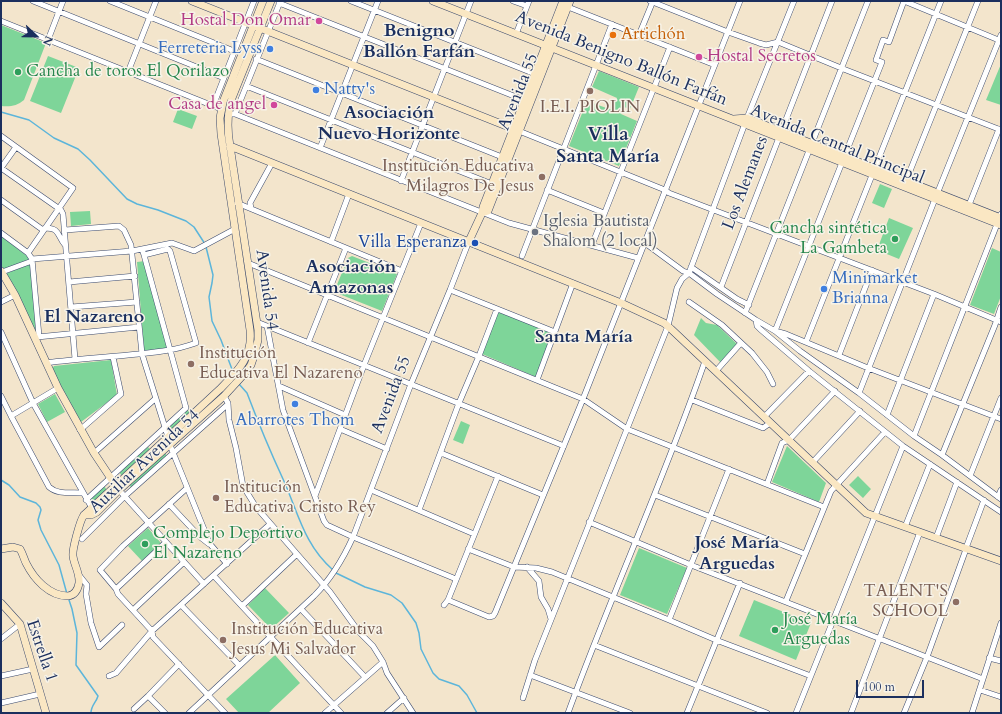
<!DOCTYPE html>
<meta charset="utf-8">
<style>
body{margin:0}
#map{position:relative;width:1002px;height:714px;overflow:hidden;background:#f3e5cc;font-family:Cardo,serif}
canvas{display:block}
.frame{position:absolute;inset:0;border:2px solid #1b2f5e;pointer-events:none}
.north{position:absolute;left:16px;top:16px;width:40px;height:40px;-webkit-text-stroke:3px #f7f3e8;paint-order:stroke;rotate:112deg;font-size:11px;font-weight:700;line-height:16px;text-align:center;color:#1b2f5e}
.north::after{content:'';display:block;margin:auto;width:14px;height:18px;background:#1b2f5e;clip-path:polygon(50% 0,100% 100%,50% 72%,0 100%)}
.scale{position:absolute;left:856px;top:680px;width:68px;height:18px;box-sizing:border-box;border:2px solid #1b2f5e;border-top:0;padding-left:5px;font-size:12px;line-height:14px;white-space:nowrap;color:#1b2f5e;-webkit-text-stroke:3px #f7f3e8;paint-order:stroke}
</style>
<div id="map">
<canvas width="1002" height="714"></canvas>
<div class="frame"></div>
<div class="north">N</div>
<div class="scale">100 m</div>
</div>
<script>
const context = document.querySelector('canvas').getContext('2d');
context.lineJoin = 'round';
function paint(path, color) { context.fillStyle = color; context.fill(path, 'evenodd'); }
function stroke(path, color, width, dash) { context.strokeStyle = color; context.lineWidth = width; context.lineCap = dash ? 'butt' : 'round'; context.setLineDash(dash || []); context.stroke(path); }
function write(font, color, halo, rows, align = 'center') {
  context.font = font + ' Cardo,serif'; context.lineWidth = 3; context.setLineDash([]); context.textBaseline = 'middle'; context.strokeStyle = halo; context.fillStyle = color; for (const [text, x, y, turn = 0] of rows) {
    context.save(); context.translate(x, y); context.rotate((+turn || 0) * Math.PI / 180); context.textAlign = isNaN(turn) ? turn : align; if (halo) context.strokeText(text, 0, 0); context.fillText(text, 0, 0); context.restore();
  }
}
const green = new Path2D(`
 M1 25 46 43 24 100C17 106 10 107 1 106Z
 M48 56 79 68 61 113 30 101Z
 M1001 64V105L986 100Z
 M599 71 639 87 630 109 624 107 621 114 637 121 619 166 569 146 587 101 612 110 617 98 592 87Z
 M178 109 197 116 192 129 173 122Z
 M880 184 892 189 884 208 872 203Z
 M90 211 91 224 71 226 70 212Z
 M235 215 238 216 256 335 252 354H250Z
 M889 218 913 228 899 259 877 250Z
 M1 236 27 256 30 260 3 269 1 266Z
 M992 248 1001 252V296L994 314 970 305Z
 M352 256 397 274 382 311 334 292 348 258Z
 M145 261 167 347 166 349 145 351 144 350 137 262Z
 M31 263 36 332 35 333 5 274Z
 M498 311 553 333 536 377 482 354Z
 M701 318 706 323 717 325 737 344 721 363 694 335Z
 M111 360 117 395 81 422 51 370 54 366Z
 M55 394 65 412 47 422 38 404Z
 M188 410 190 415 172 430 170 426Z
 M461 421 470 425 463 444 453 440Z
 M787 446 826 483 819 502 772 482Z
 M148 447 151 450 122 476 119 472Z
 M165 453 167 456 132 488 129 485Z
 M858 476 871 489 863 498 849 485Z
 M104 486 107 490 92 504 90 499Z
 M148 528 161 543 142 561 128 546Z
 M639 548 687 568 667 614 620 595Z
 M265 588 289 613 271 629 248 605Z
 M754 600 811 623 796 660 739 636Z
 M275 655 300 683 268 713H239L226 699Z`);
const stream = new Path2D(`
 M1 112 29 120 54 138 78 149 90 160 127 199 137 204 158 210 186 221 194 227 205 244
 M206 247 213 275 212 283 209 297 212 321 221 340 233 372
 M239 384 247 393C258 422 270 451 283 479 298 512 304 545 333 570
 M1 480 9 485 20 497 36 503 40 507 41 510 38 520 41 530 59 565 67 594
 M336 573 365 587 391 595 402 603 416 623 419 633 421 649 433 673 439 679 459 686 467 695 477 713
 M68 597 72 609 77 633 76 665 98 696C96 703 91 705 91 713`);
const street = new Path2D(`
 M33 1 224 78
 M110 1 234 51
 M351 1 535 74
 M513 1 527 6
 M650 1 728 32 759 43 766 45 778 42 846 70 1001 130
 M904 1 889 42 883 40 876 60 882 62 775 331 786 334 868 368 1001 419
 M904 1 1001 41
 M279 3 524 100
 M568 7 715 65
 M1 21 221 109
 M516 34 529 1
 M639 35 653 1
 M48 40 63 1
 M256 59 502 157
 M128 72 156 1
 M246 86 492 184
 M213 106 254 1
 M228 114H235L509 223 638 258
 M235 114 280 2
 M519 131 665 190 669 193 934 294 1001 322
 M1 136 73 188 28 253
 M320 148 378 1
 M1 168 61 210 63 214 75 359
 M1 168 16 147
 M401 181 471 1
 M906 181 978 1
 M547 190 604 213
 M1 200 43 230
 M237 203 402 271
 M969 205 999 129
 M251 208 250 203 272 163
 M45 228C60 228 57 235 65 245
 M65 230 119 226 124 230 131 245 142 354 168 437
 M1 233 28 253 32 259 39 336
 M331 242 349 194
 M645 243 683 271 689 273 717 294 756 320 775 331 800 351 859 393 914 436 942 455 1001 499
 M592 245 670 47
 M522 256 612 24
 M32 259 132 251 172 243 194 251 235 229
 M248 263 583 399 627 429 824 507
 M691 267 737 299 749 305
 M2 272 32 261
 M69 282 135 276
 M721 287 832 1
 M450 290 555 332
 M1 302 15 295
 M689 302 722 325 752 353 767 372 773 384
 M71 307 137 302
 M745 313 868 1
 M756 320 757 326 760 329 809 371 903 446 1001 512
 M257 322 564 446
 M267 326 283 410 324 521 327 525 353 537 456 579
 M1 332 33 403 93 510
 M37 337 139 327
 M806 342 941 1
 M308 343 346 248
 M839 355 872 270
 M46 363C87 357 128 357 169 350 178 349 187 346 196 343L170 251 168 249 144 255
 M716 371 740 344
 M537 380 573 283
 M279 386 345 415
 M859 393 935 199 1001 35
 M1 396 11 416 49 487C58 495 71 492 82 493
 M224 396 228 403 229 420 236 448 243 486 256 507 330 592 359 632 373 646 383 662 387 673 413 713
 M692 400 763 428 770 423
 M887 415 934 294
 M11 416 58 388
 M764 417 809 371
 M340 429 387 449
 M80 430 121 394 113 357
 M914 436 1001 214
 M170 445 210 544 227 564
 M94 453 155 399
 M441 453 543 495
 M942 455 995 325 1001 307
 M812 463 860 411
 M970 476 1001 398
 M767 484 782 443 789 440 835 391
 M187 488 123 546 100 570 116 589 118 594 152 631 153 637 225 713
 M119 490 204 584
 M371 490 474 534
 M655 495 805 554
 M315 496 364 365 421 223
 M998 497 1001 490
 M86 500 186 408 144 255 142 249
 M169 504 200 537 209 544
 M419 510 459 403 479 356 497 309
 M589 522 691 565 983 679
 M905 527 930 464
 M936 538 957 482
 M82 539 125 496 227 405
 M468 549 514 567 536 568 552 572 669 620 716 640 811 676
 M527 567 539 581 541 597 548 609 551 619
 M79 575 87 585 86 594 91 623 99 647 122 625
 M214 576 341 713
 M116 589 166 542
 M448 600 489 617 493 616 495 613 583 399 740 1
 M786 601 831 491 885 432
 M181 605 239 665
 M444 605 448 600 498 476
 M242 606 297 554
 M301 609 365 677
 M133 610 184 562
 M669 620 729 469
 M1 639 20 624
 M594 645 767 713
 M989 658 1001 661
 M530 675 630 713
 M1 676 33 669
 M109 676 116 673 152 631 270 524
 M980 690 1001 697
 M148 696 165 713
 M523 698 535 660 668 326 677 288 682 279 689 273 747 118 794 1
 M1 703 40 694
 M134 709 148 696 179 664
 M189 713 314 596C332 578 343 559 353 537L411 384 450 290 469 241
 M325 713 383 662
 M387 713 404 698
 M568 713C611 595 664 480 705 361
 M687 713 740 583
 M796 713 903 446
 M851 713 920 532
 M904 713 927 657 965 552 966 548 984 500
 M972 713 1001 623`);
const secondary = new Path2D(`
 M192 1 519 131
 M433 1 1001 225
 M734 119 747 118 1001 218
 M230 146 621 303 664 323 671 329 866 513 1001 561
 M482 213 488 211 570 1
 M469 241 482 213 483 207 563 1
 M1 271 15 295 58 388 94 453 118 489
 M84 515H91L97 512 119 490 224 396 246 372 251 365 254 356 258 340V330L230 146C227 129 227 114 232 98L271 1
 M1 549 13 547 20 549C23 554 24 559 26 563 34 579 49 596 68 596 75 595 78 589 79 583 80 573 74 565 73 556 72 550 80 520 84 515L220 389C237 372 253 357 250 330L221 134 220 118 223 102 263 1
 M1 603 20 624 46 713`);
const markers = [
 [319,21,4,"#d1479c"],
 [613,35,4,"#e8710a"],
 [270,49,4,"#3f7fe0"],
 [699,57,4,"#d1479c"],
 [18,72,4,"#2e9e5b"],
 [316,90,4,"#3f7fe0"],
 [590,91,4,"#8d6e63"],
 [274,105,4,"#d1479c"],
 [542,177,4,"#8d6e63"],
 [535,232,4,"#6b7280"],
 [895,239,4,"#2e9e5b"],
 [475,243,4,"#1a4fb4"],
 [824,289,4,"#3f7fe0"],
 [191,364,4,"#8d6e63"],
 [295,404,4,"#3f7fe0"],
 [216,498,4,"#8d6e63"],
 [145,544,4,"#2e9e5b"],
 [956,602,4,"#8d6e63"],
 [775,630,4,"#2e9e5b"],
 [223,640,4,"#8d6e63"]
];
const hotelNames = [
 ["Hostal Don Omar",311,21],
 ["Hostal Secretos",707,57,"left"],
 ["Casa de angel",266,105]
];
const foodNames = [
 ["Artichón",621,35]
];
const shopNames = [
 ["Ferreteria Lyss",262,49,"right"],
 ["Natty's",324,90],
 ["Minimarket",832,279],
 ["Brianna",832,299],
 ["Abarrotes Thom",295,421,"center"]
];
const streetNames = [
 ["Avenida Benigno Ballón Farfán",621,59,22],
 ["Avenida 55",519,92,-68],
 ["Avenida Central Principal",837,145,22],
 ["Los Alemanes",746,183,-69],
 ["Avenida 54",266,290,82],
 ["Avenida 55",392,395,-69],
 ["Auxiliar Avenida 54",145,462,-43],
 ["Estrella 1",41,651,71]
];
const leisureNames = [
 ["Cancha de toros El Qorilazo",26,72],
 ["Cancha sintética",887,229,"right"],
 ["La Gambeta",887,249,"right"],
 ["Complejo Deportivo",153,534],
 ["El Nazareno",153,554],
 ["José María",783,620],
 ["Arguedas",783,640]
];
const educationNames = [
 ["I.E.I. PIOLIN",590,108,"center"],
 ["Institución Educativa",534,167,"right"],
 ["Milagros De Jesus",534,187,"right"],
 ["Institución",199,354],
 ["Educativa El Nazareno",199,374],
 ["Institución",224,488],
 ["Educativa Cristo Rey",224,508],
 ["TALENT'S",948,592,"right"],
 ["SCHOOL",948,612,"right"],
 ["Institución Educativa",231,630],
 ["Jesus Mi Salvador",231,650]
];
const worshipNames = [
 ["Iglesia Bautista",543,222],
 ["Shalom (2 local)",543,242]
];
const transitNames = [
 ["Villa Esperanza",467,243]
];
const neighbourhoodNames = [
 ["Benigno",419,32],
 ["Ballón Farfán",419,53],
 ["Asociación",389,114],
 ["Nuevo Horizonte",389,135],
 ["Asociación",351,268],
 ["Amazonas",351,289],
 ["El Nazareno",94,318],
 ["Santa María",584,338],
 ["José María",737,544],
 ["Arguedas",737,565]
];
const quarterNames = [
 ["Villa",608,136],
 ["Santa María",608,158]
];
paint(green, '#7ed599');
stroke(stream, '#5cb5da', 1.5);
stroke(street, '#3b4a6e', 6);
stroke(secondary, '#3b4a6e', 8);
stroke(street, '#fff', 5);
stroke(secondary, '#fae7c3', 7);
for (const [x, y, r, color] of markers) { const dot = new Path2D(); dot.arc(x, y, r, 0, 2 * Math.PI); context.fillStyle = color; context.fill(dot); stroke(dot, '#f7f3e8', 1.5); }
write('17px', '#b23c85', '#f7f3e8', hotelNames, 'right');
write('17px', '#c56008', '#f7f3e8', foodNames, 'left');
write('17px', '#366cbe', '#f7f3e8', shopNames, 'left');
write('17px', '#1b2f5e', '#f7f3e8', streetNames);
write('17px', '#27864d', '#f7f3e8', leisureNames, 'left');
write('17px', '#785e54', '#f7f3e8', educationNames, 'left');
write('17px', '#5b616d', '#f7f3e8', worshipNames, 'left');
write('17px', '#164399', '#f7f3e8', transitNames, 'right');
write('bold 18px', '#1b2f5e', '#f7f3e8', neighbourhoodNames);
write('bold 19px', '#1b2f5e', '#f7f3e8', quarterNames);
</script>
